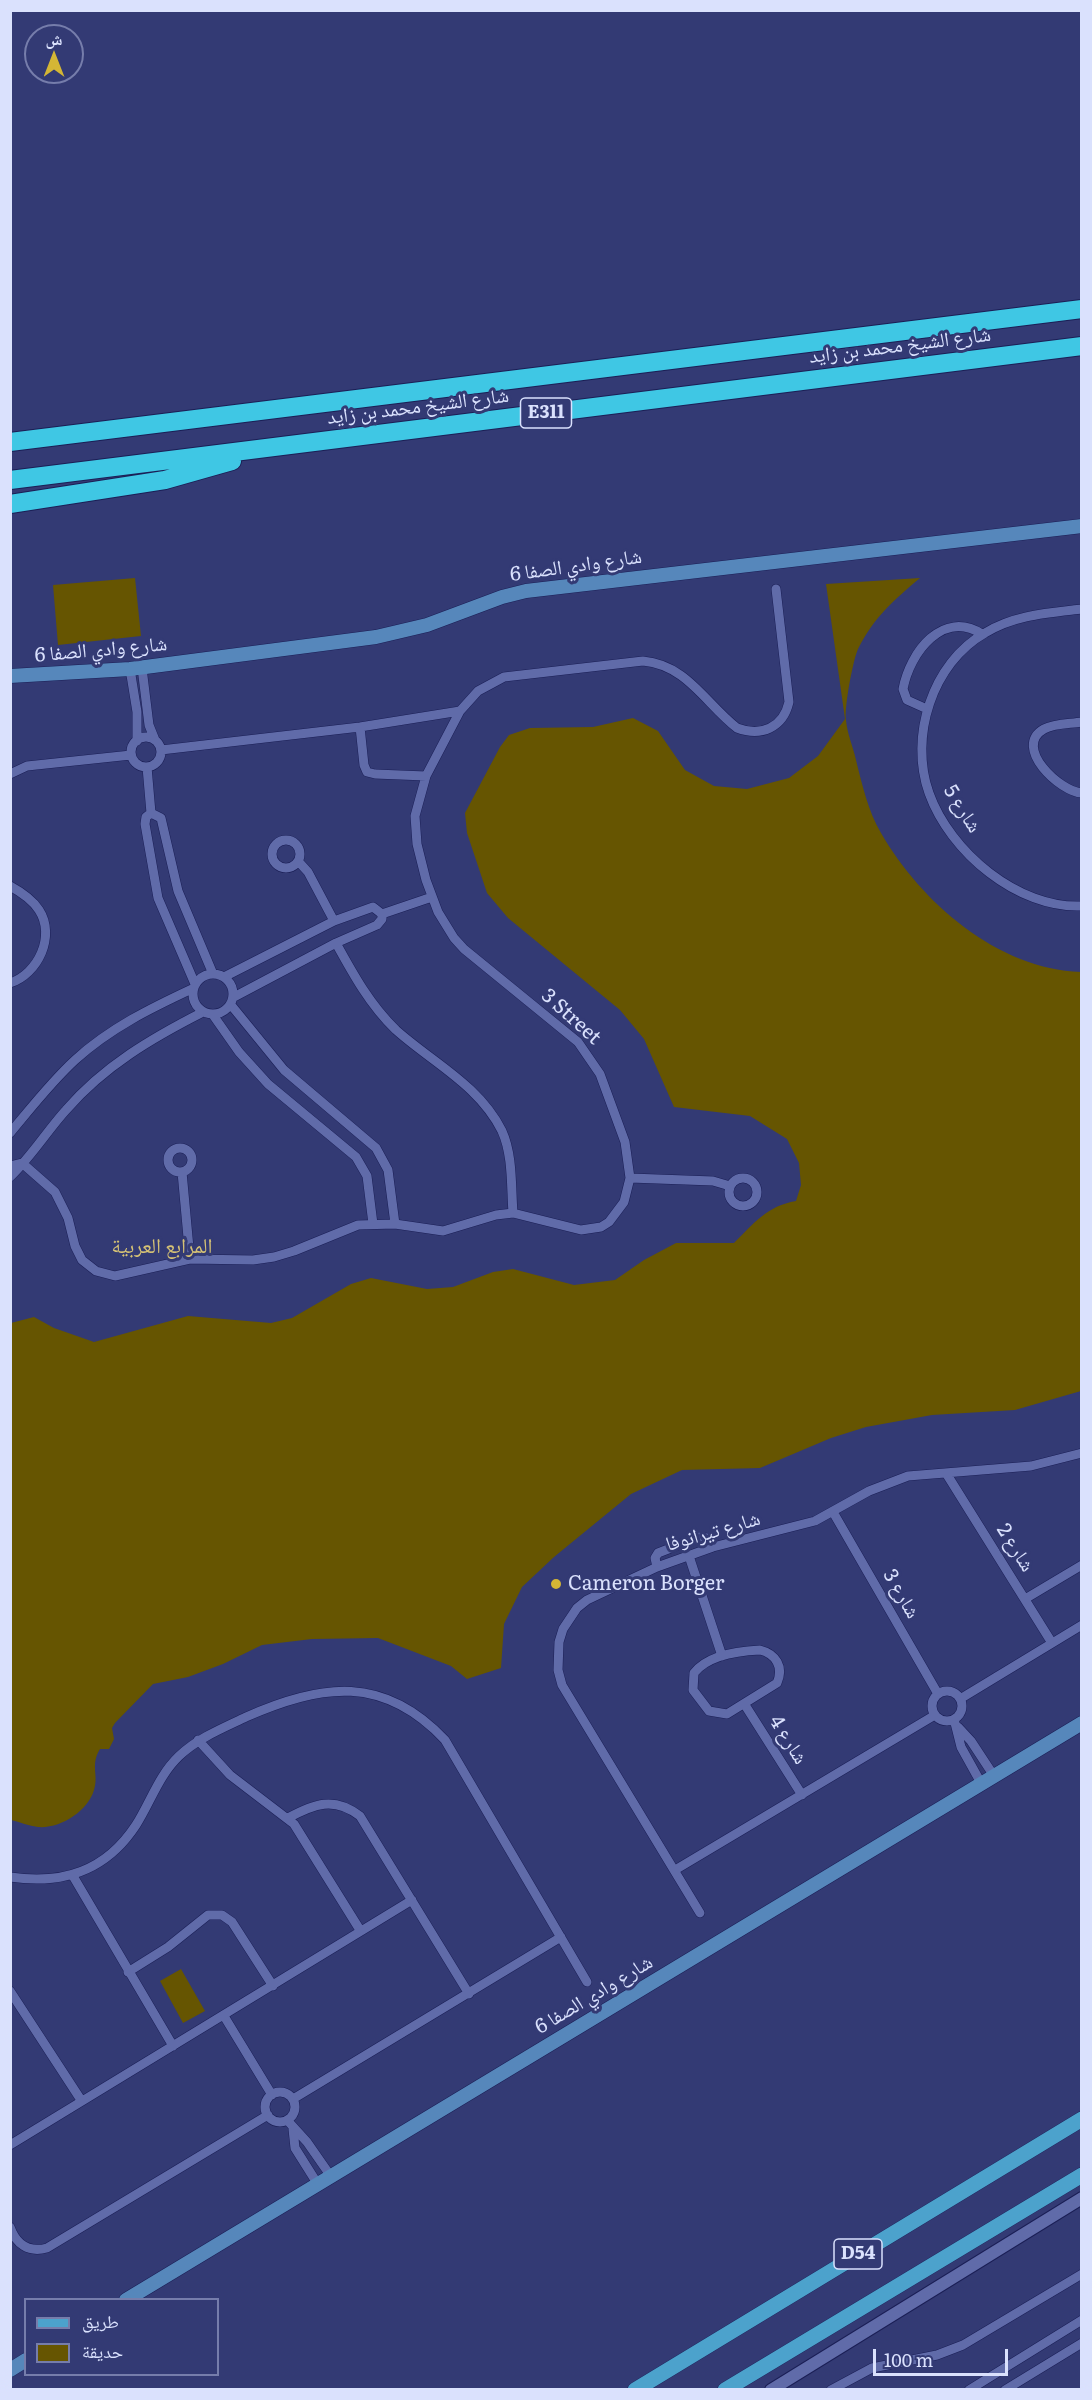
<!DOCTYPE html>
<meta charset="utf-8">
<style>
body{margin:0}
#map{position:relative;width:1092px;height:2400px;overflow:hidden;background:#333a74;font-family:Literata,"Noto Naskh Arabic",serif}
canvas{display:block}
.frame{position:absolute;inset:0;border:12px solid #dae1fd;pointer-events:none}
.legend{position:absolute;left:24px;top:2298px;width:195px;height:78px;box-sizing:border-box;background:#333a74;border:2px solid #767dab;margin:0;padding:8px 10px;list-style:none;font-size:18px;color:#dae1fd}
.legend li{display:flex;align-items:center;gap:12px;height:30px}
.legend b{width:30px;border:2px solid #767dab}
.north{position:absolute;left:24px;top:24px;width:60px;height:60px;box-sizing:border-box;background:#333a74;border:2px solid #767dab;border-radius:50%;rotate:0deg;font-size:16px;font-weight:700;line-height:24px;text-align:center;color:#dae1fd}
.north::after{content:'';display:block;margin:auto;width:21px;height:27px;background:#d4b635;clip-path:polygon(50% 0,100% 100%,50% 72%,0 100%)}
.scale{position:absolute;left:873px;top:2349px;width:135px;height:27px;box-sizing:border-box;border:3px solid #dae1fd;border-top:0;padding-left:8px;font-size:18px;line-height:21px;white-space:nowrap;color:#dae1fd;-webkit-text-stroke:4px #333a74;paint-order:stroke}
</style>
<div id="map">
<canvas width="1092" height="2400"></canvas>
<div class="frame"></div>
<ul class="legend">
<li><b style="height:8px;background:#4ca2cc"></b>طريق</li>
<li><b style="height:16px;background:#665501"></b>حديقة</li>
</ul>
<div class="north">ش</div>
<div class="scale">100 m</div>
</div>
<script>
const context = document.querySelector('canvas').getContext('2d');
context.lineJoin = 'round';
function paint(path, color) { context.fillStyle = color; context.fill(path, 'evenodd'); }
function stroke(path, color, width, dash) { context.strokeStyle = color; context.lineWidth = width; context.lineCap = dash ? 'butt' : 'round'; context.setLineDash(dash || []); context.stroke(path); }
function write(font, color, halo, rows, align = 'center') {
  context.font = font + ' Literata,"Noto Naskh Arabic",serif'; context.lineWidth = 6; context.setLineDash([]); context.textBaseline = 'middle'; context.strokeStyle = halo; context.fillStyle = color; for (const [text, x, y, turn = 0] of rows) {
    context.save(); context.translate(x, y); context.rotate((+turn || 0) * Math.PI / 180); context.textAlign = isNaN(turn) ? turn : align; if (halo) context.strokeText(text, 0, 0); context.fillText(text, 0, 0); context.restore();
  }
}
const green = new Path2D(`
 M135 578 141 636 58 645 53 585Z
 M920 578C894 600 874 617 858 649 853 660 844 708 846 720 847 733 853 747 856 760 862 784 868 811 881 833 921 902 997 969 1081 972V1391L1015 1410 932 1415 866 1427 831 1438 760 1468 682 1470 631 1494 554 1557 522 1587 504 1624 501 1668 467 1679 451 1666 378 1638 312 1639 262 1645 223 1664 188 1677 153 1684 115 1723 112 1728 114 1739 109 1749H100C90 1765 99 1775 94 1790 88 1811 60 1829 38 1827 29 1826 20 1822 11 1820V1323L34 1317 54 1328 94 1342 188 1316 271 1323 292 1318 351 1284 371 1278 427 1289 453 1287 493 1272 513 1269 574 1285 615 1280 644 1260 676 1243H734C754 1223 767 1206 796 1201L801 1185 799 1163 787 1139 750 1116 674 1107 644 1039 620 1010 508 918 487 893 467 833 465 813 500 747 509 735 530 728 593 727 633 718 658 731 685 770 714 786 747 789 789 778 818 756 845 719 826 584Z
 M181 1969 205 2011 183 2023 160 1981Z`);
const minor = new Path2D(`
 M1082 609C1048 613 1014 615 985 633 932 663 909 737 929 793 950 852 1018 909 1082 906
 M142 668 149 725 155 740
 M130 669 137 712V741
 M927 709 907 700 903 689C910 652 943 609 982 634
 M1082 722C1070 724 1055 723 1044 729 1012 747 1060 792 1082 793
 M360 727 364 765 367 772 375 774 426 776
 M131 752a15 15 0 1 1 30 0a15 15 0 1 1-30 0Z
 M161 750 360 727 460 711
 M147 767 151 813
 M10 774 27 766 131 755
 M272 854a14 14 0 1 1 28 0a14 14 0 1 1-28 0Z
 M298 861 308 872 334 921
 M10 886C21 892 32 899 39 910 56 936 38 974 10 983
 M382 914 432 897
 M336 943C353 974 370 1005 396 1030 433 1063 479 1085 502 1131 513 1155 511 1187 513 1213
 M193 994a20 20 0 1 1 40 0a20 20 0 1 1-40 0Z
 M224 977 334 921 373 907 382 914V919L377 925 336 943 234 997
 M195 984 158 898 145 824 146 817 151 813 161 818 178 891 213 974
 M231 1005 284 1070 376 1148 388 1170 395 1224
 M213 1015 239 1052 268 1084 356 1157 367 1176 373 1224
 M10 1133C31 1108 51 1082 75 1060 110 1028 151 1008 194 988
 M168 1160a12 12 0 1 1 24 0a12 12 0 1 1-24 0Z
 M10 1166 22 1163 55 1192 68 1218 75 1246 82 1260 96 1271 115 1276 190 1259 253 1260 274 1257 294 1251 358 1225 395 1224 443 1231 496 1215 513 1213 581 1230 601 1227 609 1222 624 1202 630 1178 625 1142 600 1074 578 1042 464 949 454 938 438 912 426 880 417 844 415 816 426 776 460 711 478 691 504 677 643 661C687 665 705 703 737 728 761 737 783 728 789 702L776 589
 M182 1172 190 1259
 M10 1177C31 1157 47 1131 66 1110 104 1066 152 1038 203 1012
 M729 1192a14 14 0 1 1 28 0a14 14 0 1 1-28 0Z
 M630 1178 713 1181 730 1186
 M946 1473 1052 1643
 M833 1512 938 1694
 M689 1556 722 1656
 M657 1567 655 1558 658 1553 699 1537 707 1538 713 1547
 M1025 1599 1082 1565
 M760 1650C776 1654 784 1667 777 1683L727 1714 709 1711 693 1690 694 1673C708 1655 738 1651 760 1650Z
 M932 1706a15 15 0 1 1 30 0a15 15 0 1 1-30 0Z
 M960 1699 1082 1625
 M745 1705 802 1795
 M954 1719 961 1747 981 1783
 M958 1727 971 1741 994 1776
 M198 1740 230 1775 294 1824 360 1930
 M288 1818C314 1804 334 1796 360 1816L469 1994
 M675 1870 935 1715
 M73 1876 173 2046
 M10 1877C63 1885 106 1871 136 1825 151 1801 159 1775 179 1756 198 1738 223 1728 246 1717 322 1683 384 1675 445 1740L587 1982
 M700 1913 562 1685 558 1670 559 1642 563 1629 577 1608 587 1600 657 1567 713 1547 815 1521 869 1491 908 1476 1031 1466 1082 1453
 M128 1972 168 1947 208 1915H222L232 1922 273 1986
 M10 1991 81 2100
 M224 2016 272 2095
 M265 2107a15 15 0 1 1 30 0a15 15 0 1 1-30 0Z
 M293 2099 561 1937
 M287 2120 307 2142 330 2175
 M293 2129 295 2148 317 2183
 M10 2145 412 1900
 M10 2227C16 2244 28 2253 47 2248L268 2115
 M831 2390 872 2368 937 2355 963 2345 1082 2274
 M969 2390 1082 2320
 M1005 2390 1082 2343`);
const tertiary = new Path2D(`
 M771 2390 1082 2198`);
const secondary = new Path2D(`
 M10 676 130 669 376 637 427 625 502 597 526 591 1082 526
 M126 2300 1082 1723
 M10 2370 26 2360`);
const primary = new Path2D(`
 M635 2390 1082 2119
 M725 2390 1082 2175`);
const motorway = new Path2D(`
 M10 442 1082 309
 M10 480 1082 346
 M10 504 165 480 232 461`);
const markers = [
 [556,1584,6,"#d4b635"]
];
const shields = [
 [546,413,51],
 [858,2254,48]
];
const shieldNames = [
 ["E311",546,413],
 ["D54",858,2254]
];
const streetNames = [
 ["شارع الشيخ محمد بن زايد",900,346,-7],
 ["شارع الشيخ محمد بن زايد",418,407,-7],
 ["شارع وادي الصفا 6",576,566,-8],
 ["شارع وادي الصفا 6",101,650,-5],
 ["شارع 5",962,809,58],
 ["3 Street",571,1017,42],
 ["شارع تيرانوفا",713,1532,-16],
 ["شارع 2",1015,1548,58],
 ["شارع 3",901,1594,60],
 ["شارع 4",788,1740,58],
 ["شارع وادي الصفا 6",594,1995,-31]
];
const poiNames = [
 ["Cameron Borger",568,1584]
];
const neighbourhoodNames = [
 ["المرابع العربية",162,1247]
];
paint(green, '#665501');
stroke(minor, '#1b1f56', 10);
stroke(tertiary, '#1b1f56', 14);
stroke(secondary, '#1b1f56', 15);
stroke(primary, '#1b1f56', 16);
stroke(motorway, '#1b1f56', 20);
stroke(minor, '#606ba9', 9);
stroke(tertiary, '#606ba9', 12);
stroke(secondary, '#5687bb', 14);
stroke(primary, '#4ca2cc', 15);
stroke(motorway, '#3fc7e4', 18);
for (const [x, y, r, color] of markers) { const dot = new Path2D(); dot.arc(x, y, r, 0, 2 * Math.PI); context.fillStyle = color; context.fill(dot); stroke(dot, '#333a74', 2); }
for (const [x, y, w] of shields) { const box = new Path2D(); box.roundRect(x - w / 2, y - 15, w, 30, 4.5); context.fillStyle = '#333a74'; context.fill(box); stroke(box, '#dae1fd', 1.5); }
write('bold 18px', '#dae1fd', null, shieldNames);
write('20px', '#dae1fd', '#333a74', streetNames);
write('20px', '#dae1fd', '#333a74', poiNames, 'left');
write('21px', '#d6c275', '#333a74', neighbourhoodNames);
</script>
